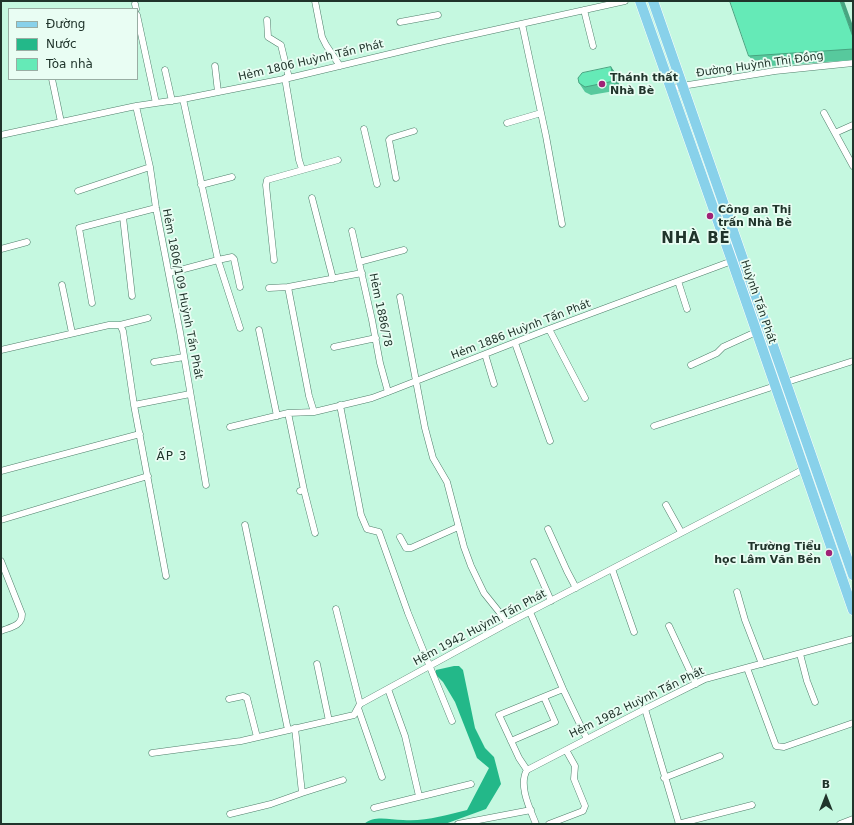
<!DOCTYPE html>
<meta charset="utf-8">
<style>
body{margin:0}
#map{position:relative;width:854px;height:825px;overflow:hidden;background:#c5f8e0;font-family:"DejaVu Sans",sans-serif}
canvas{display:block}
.frame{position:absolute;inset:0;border:2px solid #20342b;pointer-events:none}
.legend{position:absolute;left:8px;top:8px;width:130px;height:72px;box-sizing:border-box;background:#e9fdf3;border:1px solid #99ada3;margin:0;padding:5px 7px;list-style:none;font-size:12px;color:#20342b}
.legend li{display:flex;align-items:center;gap:8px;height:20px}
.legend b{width:20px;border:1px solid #99ada3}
.north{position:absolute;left:806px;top:777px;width:40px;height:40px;-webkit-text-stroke:3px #e9fdf3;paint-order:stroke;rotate:0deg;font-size:11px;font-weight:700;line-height:16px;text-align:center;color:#20342b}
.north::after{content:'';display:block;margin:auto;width:14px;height:18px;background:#20342b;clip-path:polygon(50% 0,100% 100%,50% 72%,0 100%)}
</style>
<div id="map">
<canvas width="854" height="825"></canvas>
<div class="frame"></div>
<ul class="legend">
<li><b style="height:5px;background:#88d1ea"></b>Đường</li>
<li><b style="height:11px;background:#23b889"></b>Nước</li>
<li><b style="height:11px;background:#65eab7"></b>Tòa nhà</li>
</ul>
<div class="north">B</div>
</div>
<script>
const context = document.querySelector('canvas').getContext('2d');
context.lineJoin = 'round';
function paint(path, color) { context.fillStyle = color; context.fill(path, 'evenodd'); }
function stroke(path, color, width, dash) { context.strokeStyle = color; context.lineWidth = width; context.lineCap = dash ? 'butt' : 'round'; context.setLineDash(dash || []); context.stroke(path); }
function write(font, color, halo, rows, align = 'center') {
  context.font = font + ' "DejaVu Sans",sans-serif'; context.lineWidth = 3.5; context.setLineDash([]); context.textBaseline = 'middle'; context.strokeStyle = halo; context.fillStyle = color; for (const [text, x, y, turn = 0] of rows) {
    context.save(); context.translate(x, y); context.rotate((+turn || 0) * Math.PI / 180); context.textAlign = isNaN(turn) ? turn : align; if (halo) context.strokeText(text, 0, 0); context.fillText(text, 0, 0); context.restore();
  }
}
const water = new Path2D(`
 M454 666H459L463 670 475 728 485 748 494 757 501 784 486 809 445 824H364C375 815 389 820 403 820 424 822 446 815 467 810L489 768 477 758 455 702 443 682 435 674 436 670Z`);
const street = new Path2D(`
 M315 1 322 37 326 45 340 66
 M135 4 136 9
 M584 10 593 46
 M137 15 156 103
 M267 20 268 37 281 45 289 78
 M400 22 438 15
 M522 24 546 136 562 224
 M215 66 218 92
 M165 70 172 101
 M285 78 299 160 302 169
 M52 79 61 122
 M671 90 682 86 775 71 853 63
 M136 106 150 167 156 208 180 332 206 485
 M824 113 853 166
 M507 123 541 113
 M364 129 377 184
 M835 133 853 125
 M1 135 136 106 183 99 289 78 444 41 625 1
 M396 178 389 140 391 138 414 131
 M201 185 232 177
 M78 191 150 167
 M312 198 333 279
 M123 217 132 296
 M352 231 372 320 380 363 388 392
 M1 249 27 242
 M274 260 266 185 267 180 338 160
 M359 262 404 250
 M169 273 218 260 183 99
 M678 281 687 309
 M62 285 72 333
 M288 287 309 396 314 412
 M269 288 288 287 362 273
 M400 297 425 428 433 458 447 482 464 547 471 566 484 593 508 623
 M92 303 79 228 156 208
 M120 325 148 318
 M240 328 218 260 232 257 234 259 240 287
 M549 329 585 398
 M259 330 277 416
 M515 343 550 441
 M334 347 376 338
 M1 350 109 325H120L123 331 134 405 166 576
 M485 354 494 384
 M154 362 184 357
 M691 365 717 353 723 347 756 332
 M787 382 853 361
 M134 405 190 394
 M340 405 361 515 367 529 379 532 408 613 452 721
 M288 413 304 490 300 491
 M654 426 775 386
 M230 427 288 413 314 412 372 398 388 392 549 329 732 261
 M1 471 140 434
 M304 490 315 533
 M666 505 681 532
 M1 520 148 476
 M245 525 288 730
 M548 529 567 571 576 588
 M400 537 406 548H411L458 527
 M1 561 22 614C22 626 11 627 1 631
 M534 562 551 601
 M612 569 634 632
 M737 592 745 620 762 664
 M336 609 360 704
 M530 612 563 689 587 739
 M669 626 696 684
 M800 654 807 681 815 702
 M317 664 329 721
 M747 668 776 746 784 747 853 723
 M388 689 405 736 419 796
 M229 699 243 696 247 698 257 737
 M358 708 382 777
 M645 709 679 824
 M511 741 555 722 544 697
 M152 753 241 741 354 715 360 704 508 623 804 469
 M527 770 645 709 705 679 853 639
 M527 770 519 758 499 715 563 689
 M527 770C518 785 530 809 536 824
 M664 778 720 756
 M302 793 343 780
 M374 808 471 784
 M230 814 271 804 302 793 295 728
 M458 824 531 810
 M549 824 583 811 585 806 574 779 575 766 566 750
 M678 824 752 805
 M840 824 853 819`);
const primary = new Path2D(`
 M640 1 732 261 853 610
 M653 1 853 575`);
const wall = new Path2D(`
 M853 26V60L757 67 749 56Z
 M611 67 617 75 620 90 591 95 585 92 579 83Z`);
const shadedWall = new Path2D(`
 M840 1H844L853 26V37Z
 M611 67 617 75 620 90 614 81Z`);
const building = new Path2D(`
 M730 1H840L853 37V49L749 56Z
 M611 67 614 81 585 87 579 83 578 78 582 73Z`);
const markers = [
 [602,84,4,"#a02276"],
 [710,216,4,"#a02276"],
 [829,553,4,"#a02276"]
];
const streetNames = [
 ["Hẻm 1806 Huỳnh Tấn Phát",311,61,-13],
 ["Đường Huỳnh Thị Đồng",760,65,-8],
 ["Hẻm 1806/109 Huỳnh Tấn Phát",182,294,79],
 ["Huỳnh Tấn Phát",758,302,71],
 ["Hẻm 1886/78",380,310,78],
 ["Hẻm 1886 Huỳnh Tấn Phát",521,330,-21],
 ["Hẻm 1942 Huỳnh Tấn Phát",480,628,-28],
 ["Hẻm 1982 Huỳnh Tấn Phát",637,703,-26]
];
const poiNames = [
 ["Thánh thất",610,78],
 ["Nhà Bè",610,91],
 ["Công an Thị",718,210],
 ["trấn Nhà Bè",718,223],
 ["Trường Tiểu",821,547,"right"],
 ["học Lâm Văn Bền",821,560,"right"]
];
const neighbourhoodNames = [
 ["ẤP 3",172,457]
];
const districtNames = [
 ["NHÀ BÈ",696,239]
];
paint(water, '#23b889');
stroke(street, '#507f6b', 7);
stroke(primary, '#fff', 11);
stroke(street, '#fff', 6);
stroke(primary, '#88d1ea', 10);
paint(wall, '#57c99d');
paint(shadedWall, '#47a480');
paint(building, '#65eab7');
stroke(building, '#47a480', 1);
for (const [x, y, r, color] of markers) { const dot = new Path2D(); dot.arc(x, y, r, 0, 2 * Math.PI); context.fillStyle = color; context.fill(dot); stroke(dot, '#e9fdf3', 1.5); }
write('11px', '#20342b', '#e9fdf3', streetNames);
write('bold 11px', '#20342b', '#e9fdf3', poiNames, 'left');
context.letterSpacing = '1px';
write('12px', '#20342b', '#e9fdf3', neighbourhoodNames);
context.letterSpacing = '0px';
context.letterSpacing = '1px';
write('bold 15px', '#20342b', '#e9fdf3', districtNames);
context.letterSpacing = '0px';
</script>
